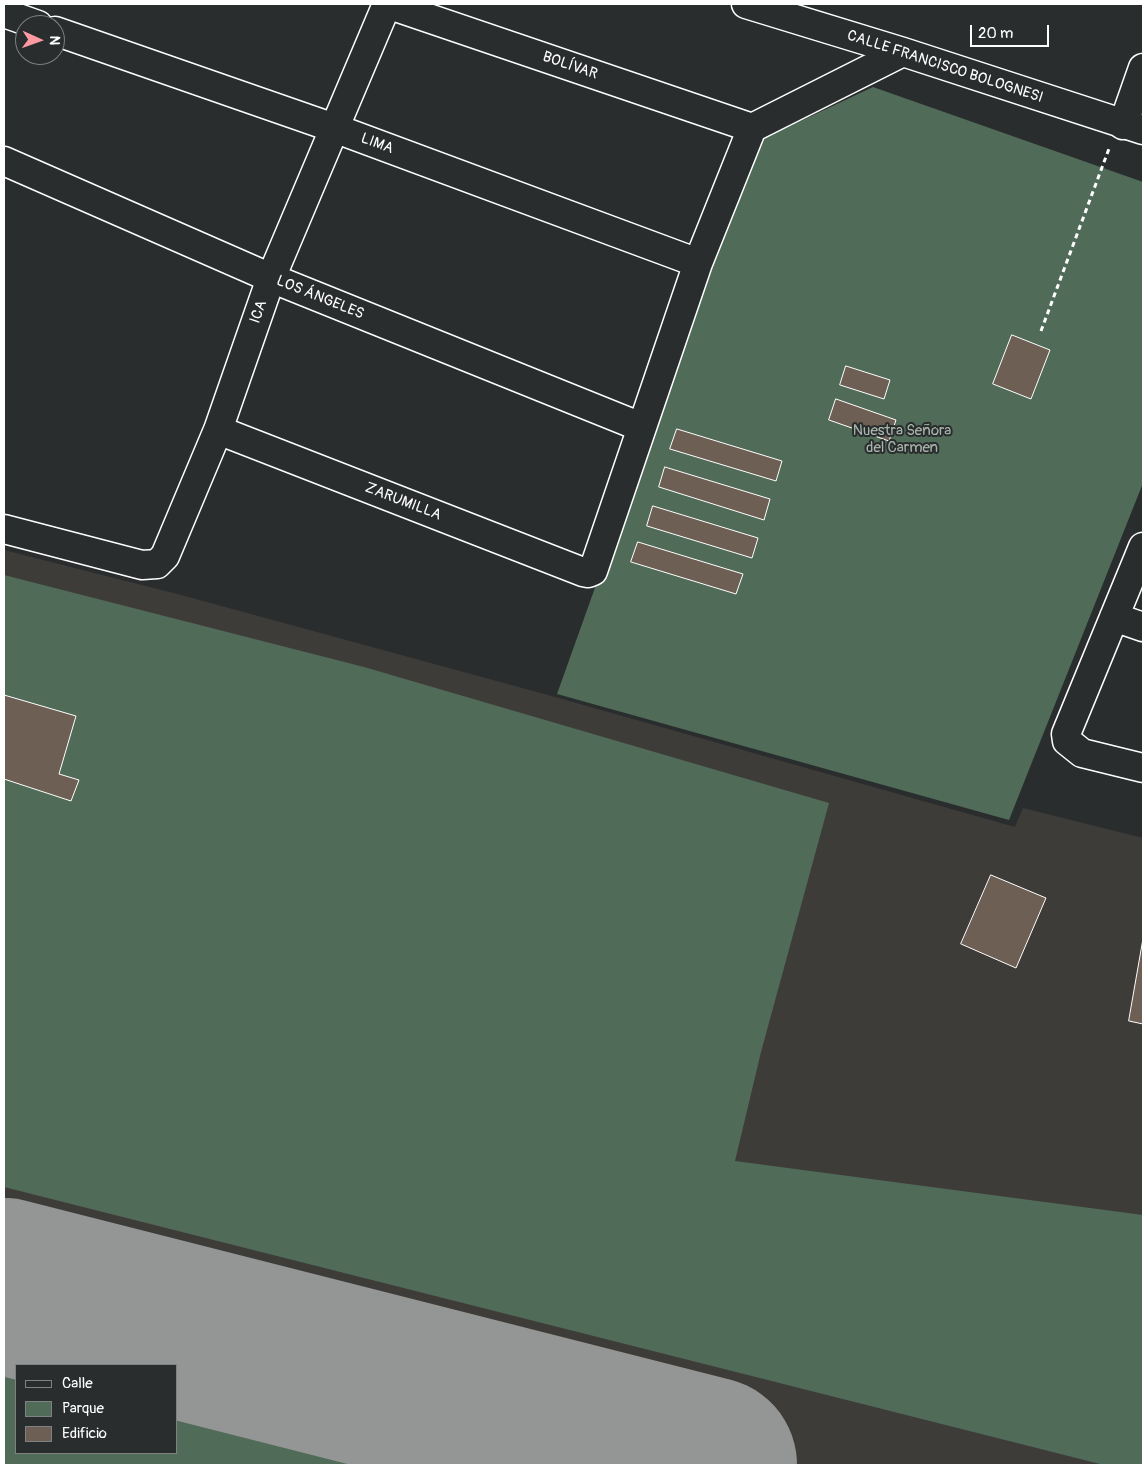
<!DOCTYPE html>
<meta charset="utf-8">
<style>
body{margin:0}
#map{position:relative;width:1147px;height:1469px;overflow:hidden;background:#2a2d2e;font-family:Pangolin,sans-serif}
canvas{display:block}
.frame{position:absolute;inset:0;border:5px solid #fff;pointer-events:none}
.legend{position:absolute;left:15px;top:1364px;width:162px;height:90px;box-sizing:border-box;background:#2a2d2e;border:1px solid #7f8182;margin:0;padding:6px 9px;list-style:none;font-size:15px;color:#fff}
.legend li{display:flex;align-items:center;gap:10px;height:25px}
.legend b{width:25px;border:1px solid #7f8182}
.north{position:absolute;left:15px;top:15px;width:50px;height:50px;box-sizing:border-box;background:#2a2d2e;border:1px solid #7f8182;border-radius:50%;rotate:92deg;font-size:14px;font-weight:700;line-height:20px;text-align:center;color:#fff}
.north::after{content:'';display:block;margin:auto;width:18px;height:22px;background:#ff9aa2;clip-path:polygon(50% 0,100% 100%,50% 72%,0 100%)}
.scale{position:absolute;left:970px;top:25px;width:79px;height:22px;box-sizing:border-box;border:2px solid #fff;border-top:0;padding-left:6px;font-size:15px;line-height:18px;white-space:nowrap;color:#fff;-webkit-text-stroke:4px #2a2d2e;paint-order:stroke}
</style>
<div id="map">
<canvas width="1147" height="1469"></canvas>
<div class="frame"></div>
<ul class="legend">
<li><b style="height:6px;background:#2a2d2e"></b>Calle</li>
<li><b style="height:14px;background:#516b59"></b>Parque</li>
<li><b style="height:14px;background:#6d5f54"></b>Edificio</li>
</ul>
<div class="north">N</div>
<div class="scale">20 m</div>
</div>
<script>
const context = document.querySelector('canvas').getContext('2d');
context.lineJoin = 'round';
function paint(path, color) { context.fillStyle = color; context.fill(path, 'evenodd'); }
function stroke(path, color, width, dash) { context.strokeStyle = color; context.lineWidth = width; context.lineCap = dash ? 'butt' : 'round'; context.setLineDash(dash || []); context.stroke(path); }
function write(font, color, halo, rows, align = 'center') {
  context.font = font + ' Pangolin,sans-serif'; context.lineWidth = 4; context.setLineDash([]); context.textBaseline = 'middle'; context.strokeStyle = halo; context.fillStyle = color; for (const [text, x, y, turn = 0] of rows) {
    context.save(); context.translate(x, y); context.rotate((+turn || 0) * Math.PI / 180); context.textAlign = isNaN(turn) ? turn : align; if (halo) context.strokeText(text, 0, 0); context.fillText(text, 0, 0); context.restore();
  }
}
const built = new Path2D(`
 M4 550 181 595 548 695 1015 827 1023 808 1143 838V1465H4ZM16 1365H176V1453H16Z`);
const green = new Path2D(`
 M873 87 1143 182V483L1009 820 557 694 754 143Z
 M4 575 364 667 829 803 761 1052 735 1161 1143 1215V1465H1104L4 1187Z
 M4 1374 16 1377V1453H176V1418L359 1465H4Z`);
const runway = new Path2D(`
 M4 1286 709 1465`);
const building = new Path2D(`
 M1012 335 1050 350 1031 399 993 384Z
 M846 366 890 380 884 399 840 385Z
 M836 399 896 420 889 441 829 420Z
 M677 429 782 461 776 481 670 449Z
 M665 467 770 499 764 520 659 487Z
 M653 506 758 538 752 558 647 526Z
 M638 542 743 574 736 594 631 562Z
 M4 695 76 716 59 774 79 780 71 801 4 779Z
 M991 875 1046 898 1016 968 961 944Z
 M1143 939V1024L1129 1021Z`);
const path = new Path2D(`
 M1041 331 1110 146`);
const minor = new Path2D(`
 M387 4 752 128
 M746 4 903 52 1143 130
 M4 13 38 25
 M55 31 334 128 698 263
 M4 161 271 278 641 427
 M218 430 583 572 588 573 593 571 698 263 752 128 903 52
 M4 529 142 565 157 564 165 556 218 430 271 278 387 4
 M1143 547 1066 734 1067 741 1082 753 1143 768
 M1114 617 1143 627`);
const tertiary = new Path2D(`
 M1123 125 1143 68`);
const streetNames = [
 ["BOLÍVAR",570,66,19],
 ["CALLE FRANCISCO BOLOGNESI",945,67,18],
 ["LIMA",377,144,20],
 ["LOS ÁNGELES",320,298,22],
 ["ICA",259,312,-71],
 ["ZARUMILLA",403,502,21]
];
const parkNames = [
 ["Nuestra Señora",902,431],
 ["del Carmen",902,448]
];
paint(built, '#3e3c39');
paint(green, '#516b59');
stroke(runway, '#949696', 176);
paint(building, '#6d5f54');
stroke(building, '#fff', 1);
stroke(minor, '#fff', 31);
stroke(tertiary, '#fff', 31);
stroke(path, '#fff', 3, [5, 4]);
stroke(minor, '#2a2d2e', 28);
stroke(tertiary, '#2a2d2e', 28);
write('15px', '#fff', '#2a2d2e', streetNames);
write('15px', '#a8b5ac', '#2a2d2e', parkNames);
</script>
